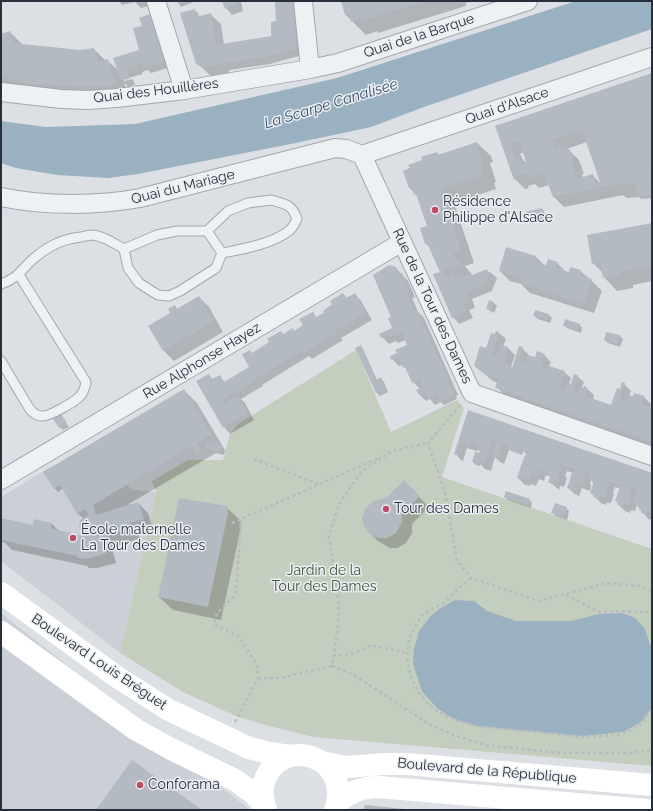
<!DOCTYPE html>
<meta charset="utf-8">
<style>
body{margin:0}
#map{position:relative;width:653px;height:811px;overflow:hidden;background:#dce0e5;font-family:Raleway,sans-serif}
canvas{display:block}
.frame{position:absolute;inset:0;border:2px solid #272f3a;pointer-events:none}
</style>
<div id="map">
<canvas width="653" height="811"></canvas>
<div class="frame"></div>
</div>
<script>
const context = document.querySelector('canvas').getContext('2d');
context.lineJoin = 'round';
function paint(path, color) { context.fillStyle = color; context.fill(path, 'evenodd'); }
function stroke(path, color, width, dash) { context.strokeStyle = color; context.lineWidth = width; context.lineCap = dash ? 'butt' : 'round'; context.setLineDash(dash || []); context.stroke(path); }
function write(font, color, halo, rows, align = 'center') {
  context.font = font + ' Raleway,sans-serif'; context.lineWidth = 3; context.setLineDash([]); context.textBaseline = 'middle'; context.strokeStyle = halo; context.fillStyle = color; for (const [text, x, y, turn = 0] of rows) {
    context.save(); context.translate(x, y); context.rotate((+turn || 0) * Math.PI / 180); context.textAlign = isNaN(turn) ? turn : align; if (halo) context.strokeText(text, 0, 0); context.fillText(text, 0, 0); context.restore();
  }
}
const built = new Path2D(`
 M50 467 77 514 127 484 132 490 156 492 120 653 1 561V497Z
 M1 613 226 791 250 810H1Z`);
const green = new Path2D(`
 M356 350 391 432 457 400 464 408 442 477 652 549V766L314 737 273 727 238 717 183 692 120 653 156 492 152 481 188 460H223L230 434 238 424Z`);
const water = new Path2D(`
 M576 1H652V29L424 107 371 127 296 143 138 174 108 178 57 175 16 168 1 163V121L46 127 135 124 337 78Z
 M455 600 474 601 487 611 516 621H571L599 614 622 613 635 618 645 629 652 651V707L641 722 623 732 582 736 476 726 452 718 437 708 422 691 413 664 414 649 419 631 430 617 439 609Z`);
const shadow = new Path2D(`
 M119 1H150L151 5 141 8 135 2 122 5Z
 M177 1H194V2L181 7Z
 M223 1H241L243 11 232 15 226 8Z
 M276 1H296L302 55 270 64 229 70V74L212 77 197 63 194 10 198 13 199 18 210 14 221 24 224 45 272 37 278 22Z
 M346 1H472L466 3V6L378 33 377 31 366 35 346 15Z
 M150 15 157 22 171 67 151 73 148 70 142 72V74L132 77 124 79V81L133 79 135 85 128 87 124 82 129 98 7 88 1 82V35L10 32 23 45 80 51 94 49 106 61H108L119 71 140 51 143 26Z
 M652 74V198L641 199 639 197 627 198 623 195 564 207 553 196 549 185 539 188 535 184 528 186 529 188 525 189 515 179 496 127ZM587 142 602 185 592 175 583 178 582 174H584L579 160 569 150 566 149ZM524 152 527 162H524L520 154Z
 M477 143 491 156 493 162 490 163 496 182 494 183 496 189 454 203 474 263 465 266 473 276 490 272 497 278 492 291 472 299 475 308 469 310 473 318 459 324 453 317 441 272 430 247 426 244 421 228 428 226 418 197 410 188 404 171 437 153 439 155Z
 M542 209 547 216 545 220 532 223 529 220Z
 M652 225V281L633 285V288L617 291 604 277 603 273 593 263Z
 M536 257 545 266 557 263 567 273 569 274 580 271 591 280 602 291 594 313 530 293 521 284 510 281 500 271Z
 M396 268 408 281 415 297 412 298 418 312 424 318 458 395 456 396 457 399 444 405 441 402 435 405 430 399 426 401 419 394 420 389 413 382 409 372 403 364 399 366 392 359 409 346 406 340 398 343 396 341 389 344 382 337 393 328 392 317Z
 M343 294 347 298 355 294 361 301 372 320 341 338 343 340 312 359 309 356 262 385 263 386 241 399 245 403 254 420 230 434 224 427 208 375 213 380 219 376 225 383 251 367 252 354 271 343 281 332 284 335 293 330 295 331 305 325 312 313 317 318 325 313Z
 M199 297 209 307 223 332 174 361 164 351 150 326 172 313 175 307 178 310Z
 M493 302 497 306 494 313 490 311 487 308Z
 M549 315 552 318 550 323 538 319 534 316Z
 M579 324 582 328 581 333 567 328 564 325Z
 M496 332 499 333 506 339 503 347 508 348 515 355 511 367 513 368 522 348 529 355V356L536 359 544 355 551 362 549 367 564 372 571 378 569 384 572 385 577 376 584 382 582 387 587 389 594 395 593 400 612 406 624 384 631 391 629 396 644 397 651 404 650 408 652 409V446L530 405 527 402 503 394 497 387 498 383 493 381 475 366Z
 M607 333 620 336 623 339 620 347 608 343 605 340Z
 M360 346 363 349 377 380 381 379 384 382 388 392 380 396 377 393Z
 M184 390 197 403 225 450 224 455 216 453 127 505 138 503 148 513 153 529 139 534 140 538 112 548 116 563 97 568H89L87 566 12 550 4 542H1V519L34 526 35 520 52 524 60 532 83 537 84 519 77 513 63 488 58 492 54 488Z
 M469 412 652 473V520L648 519 637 505 635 511 631 510 630 513 625 511 618 504V503L616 500 621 489 615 487 613 492 614 494 611 503 607 502 606 505 601 503 591 493 594 483 591 480 590 483 591 486 590 491 582 488 579 496 575 494 568 488 573 473 567 471 565 476 567 478 564 487 560 486 559 490 550 482 551 477 546 475 544 481 539 479 536 486 531 484 530 486 525 485 518 478 527 455 523 451 522 455 509 450 504 464 500 462 495 457 491 471 485 469 480 464V466L476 465 473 462 481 453 477 449V451L467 448 463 461 461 460 455 453Z
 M61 416 69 427 63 430 60 427Z
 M404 482 429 507 412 524V533L406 543 397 548H390L378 541 368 531 386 499Z
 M505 497 529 500 532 503 531 508 508 500Z
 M226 507 240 520 241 527 221 620 173 610 159 597Z
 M566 508 569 511 567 520 556 516 553 513Z`);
const building = new Path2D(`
 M222 1H236L237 4 225 9Z
 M275 1H294L298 45 295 49 263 57 201 67 196 64 180 13 195 9 197 17 211 13 216 45 271 36V22L276 21Z
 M341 1H426L364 20 363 18 351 22 349 14 345 15Z
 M150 14 165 61 144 67 143 63 135 65 136 67 126 70 129 79 121 80 113 58 139 50 133 28 142 26 139 18Z
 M10 31 14 43 80 50 94 48 98 63 108 59 116 85 98 86 48 85 26 83 1 77V34Z
 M652 73V173L649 174 652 182V195L637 197 636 183 612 185 553 197 544 174 528 178 526 173 519 175V178L514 180 495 126ZM582 130 600 182 596 184 593 174 577 179 572 164H574L569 149 561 146 555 148 552 140ZM519 141 526 161 522 162 520 158 515 159 510 144Z
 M477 142 480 148 477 149 484 169 481 170 483 175 441 189 461 250 453 253 456 260 459 259 461 265 444 270 446 276 453 273 456 279 471 273 472 275 487 269 488 272 490 271 486 284 466 293 469 301 463 303 467 311 452 318 433 274 440 272 427 243 425 244 420 228 427 226 416 194 414 195 412 187 409 188 403 171 410 168 408 165 422 160 421 157 437 152 438 155Z
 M542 208 544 212 542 217 528 220 525 212Z
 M652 223V266L620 271V275L603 278 600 262 592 264 587 235Z
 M506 247 536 256 534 262 546 265 548 259 558 262 556 268 569 272 570 267 581 270 579 275 592 279 584 304 519 283 520 277 499 271Z
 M389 265 396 267 399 274 402 273 409 290 406 291 414 311 417 310 455 395 440 402 437 395 428 398 425 392 419 395 416 390 423 387 420 379 412 383 405 367 403 368 398 357 391 360 390 356 397 353 395 350 407 345 402 332 390 337 389 335 381 338 379 334 392 328 388 318 391 317 373 275Z
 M343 293 346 298 355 293 366 313 335 331 337 333 305 352 304 353 303 350 256 378 257 379 223 400 225 403 238 395 248 413 223 428 196 381 209 374 212 379 220 375 224 382 249 367 242 354 250 350 252 353 269 342 267 339 281 331 283 334 293 328 294 331 303 325 299 319 313 312 316 317 324 313 323 311 332 304 330 301Z
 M199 296 214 321 163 351 148 326 170 313 168 309 175 305 177 309Z
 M489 300 494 302 491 310 486 309Z
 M535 310 549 314 547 320 533 316Z
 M565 319 580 324 578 330 563 326Z
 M496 331 499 332 492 354 497 355 500 345 508 347 504 363 509 365V367L512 368 519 346 523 347 519 360 525 362 528 355 535 357 537 351 545 354 540 368 548 370 549 366 565 371 559 389 564 391 567 383 571 384 574 374 578 375 572 393 577 395 580 387 583 389 584 386 588 388 585 396 611 405 617 388 620 389 622 382 625 383 620 399 626 402 629 395 633 396 634 393 645 396 642 404 652 408V442L522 398V396L495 388 498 379 486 375 474 366 480 346 486 348 491 333 495 334Z
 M606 332 620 335 617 345 604 340Z
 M361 345 376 380 381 377 386 389 376 393 355 348Z
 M184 389 211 435 197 443 201 450 196 453 192 446 93 505 96 515 138 502 144 519 129 523 131 528 102 538 107 553 86 559 78 558 77 556 1 540V518L33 525 34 519 52 523 51 528 82 536 83 532 79 527 80 520 89 515 85 509 77 514 60 485 54 489 43 472Z
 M468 410 652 473V513L647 511 646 514 641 513V510L639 509 640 506 633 504 638 490 631 488 630 492 632 494 628 505 625 504 624 507 617 504 618 502 615 501 621 485 608 481 607 485 608 487 605 497 601 496 600 499 593 497 594 494 590 493 594 481 589 480 591 474 585 472 584 476 585 478 583 485 576 482 574 487 577 488 576 491 567 488 572 473 574 472 575 469 560 464 558 469 561 470 557 481 553 479 552 484 548 482 551 475 547 474 548 472 540 469 538 475 532 473 530 480 524 478V480L517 478 524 457 528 452 520 450 519 453 508 449 509 446 502 444 498 457 492 456 497 442 490 439 489 443H491L484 464 477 462V464L472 462 475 452 480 453 481 451 477 450 478 447 475 446 476 442 471 440 470 445 461 442 456 455 454 454Z
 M61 414 67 423 59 428 53 419Z
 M207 442 222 446 221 452 205 448Z
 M404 480 420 496 402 514V522L396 533 387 538H379L373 536 367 531 364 526 362 519 365 509 373 501 386 498Z
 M506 491 530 499 528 505 504 497Z
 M179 498 227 506 228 513 208 607 158 597Z
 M555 503 567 507 563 517 551 513Z
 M132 760 202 810H96Z
 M365 805 405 809V810H363Z`);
const path = new Path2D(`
 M460 405 428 443 445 492 457 561 471 578 539 601 607 583 640 586 652 591
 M254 459 318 484
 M232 523 381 457
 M471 578C465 583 460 587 455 592 452 595 449 599 446 601 437 608 426 609 419 620 400 645 406 684 429 704 442 716 459 722 476 726L583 737 619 735 624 733 640 725 652 709
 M566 595 600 612 615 611 652 612
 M333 655H348L360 651 370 646H377L407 653
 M332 666 354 675 429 724 451 734 485 745 561 753H629L652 750
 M258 678H280L332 666 338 627 339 604 329 536 339 504 362 471 392 451 428 443
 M235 722 258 678 257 665 238 636 214 624 217 613 231 600 236 592 241 519`);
const lane = new Path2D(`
 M271 200C285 204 292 204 297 219 295 223 293 227 290 230 273 244 243 249 222 253L216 268 180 291 169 296 158 295 139 283 128 268 124 249 157 235 177 231H207L228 211 248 203Z
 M207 231 222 253
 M1 284C18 278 20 271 32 260 47 247 61 239 81 237 85 236 89 235 93 235 104 236 115 244 124 249
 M1 361 29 408C32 412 36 416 42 416 48 417 75 402 80 396 84 392 85 388 86 382L19 275`);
const street = new Path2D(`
 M156 1 184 90
 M303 1 310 69
 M1 92 61 99 88 100 117 98 184 90 310 69 338 63 528 1
 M362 155 472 393 652 456
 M362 155 652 57
 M1 197C43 206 98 206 140 198L335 148 346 149 362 155
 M1 480 402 242`);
const secondary = new Path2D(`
 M1 593 117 677 169 710 249 748 269 753 290 756
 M1 632 135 729 171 749 235 780 253 793 264 805
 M322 762 346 767 384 764H407L652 785
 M337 803C349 792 362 787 378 787L647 810
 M266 810C262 799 261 788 266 777 286 734 353 759 335 810`);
const markers = [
 [435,210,4,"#c14b65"],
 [386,509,4,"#c14b65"],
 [73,538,4,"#c14b65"],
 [140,785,4,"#c14b65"]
];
const streetNames = [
 ["Quai de la Barque",419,36,-18],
 ["Quai des Houillères",156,91,-7],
 ["Quai d'Alsace",507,106,-19],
 ["Quai du Mariage",183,187,-14],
 ["Rue de la Tour des Dames",432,306,65],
 ["Rue Alphonse Hayez",202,361,-31],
 ["Boulevard Louis Bréguet",99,662,34],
 ["Boulevard de la République",487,771,5]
];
const poiNames = [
 ["Résidence",443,202],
 ["Philippe d'Alsace",443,218],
 ["Tour des Dames",394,509],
 ["École maternelle",81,530],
 ["La Tour des Dames",81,546],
 ["Conforama",148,785]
];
const parkNames = [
 ["Jardin de la",324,571],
 ["Tour des Dames",324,587]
];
const waterNames = [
 ["La Scarpe Canalisée",331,104,-17]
];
paint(built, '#cbd0d6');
paint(green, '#c3cebe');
paint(water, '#9ab1c2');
paint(shadow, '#0003');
paint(building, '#b4bac1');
stroke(lane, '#a2a7ae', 11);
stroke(street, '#a2a7ae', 20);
stroke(path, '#b6bbc0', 2.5, [3, 3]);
stroke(lane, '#eef1f4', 9);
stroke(street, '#eef1f4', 18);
stroke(secondary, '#fff', 22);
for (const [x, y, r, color] of markers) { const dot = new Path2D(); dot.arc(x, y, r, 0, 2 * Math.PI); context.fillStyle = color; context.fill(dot); stroke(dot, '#ebeff3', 1.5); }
write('14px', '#272f3a', '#ebeff3', streetNames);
write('14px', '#272f3a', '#ebeff3', poiNames, 'left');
write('14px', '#3e5436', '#ebeff3', parkNames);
write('italic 15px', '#36516a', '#ebeff3', waterNames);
</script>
